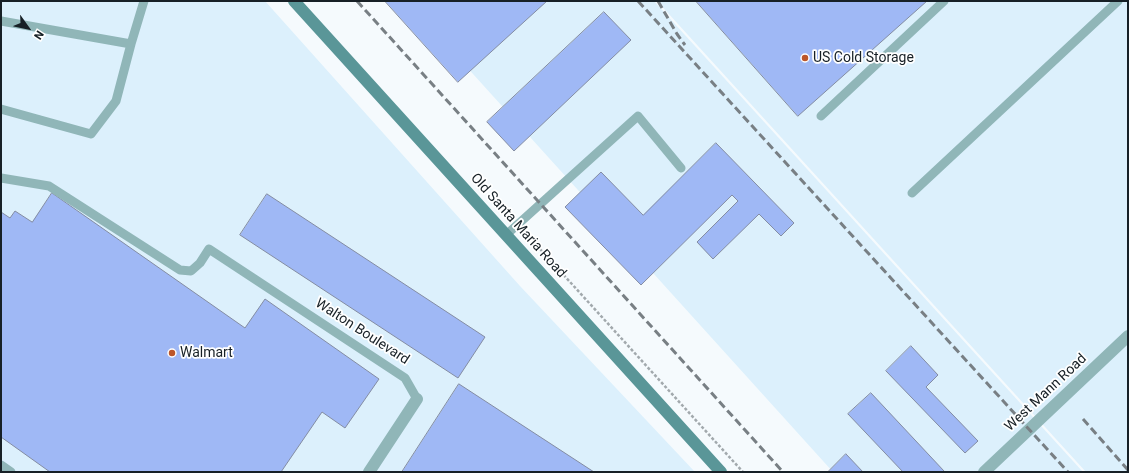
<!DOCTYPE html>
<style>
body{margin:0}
#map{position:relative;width:1129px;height:473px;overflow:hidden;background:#f5fafd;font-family:Roboto,sans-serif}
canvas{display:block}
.frame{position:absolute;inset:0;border:2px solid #172026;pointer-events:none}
.north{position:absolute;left:8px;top:8px;width:40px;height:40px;-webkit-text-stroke:3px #fff;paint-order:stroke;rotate:123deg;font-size:11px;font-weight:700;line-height:16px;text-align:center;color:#172026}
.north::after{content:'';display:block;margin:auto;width:14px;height:18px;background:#172026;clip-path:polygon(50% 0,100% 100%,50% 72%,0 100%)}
</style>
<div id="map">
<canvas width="1129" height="473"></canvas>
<div class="frame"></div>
<div class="north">N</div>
</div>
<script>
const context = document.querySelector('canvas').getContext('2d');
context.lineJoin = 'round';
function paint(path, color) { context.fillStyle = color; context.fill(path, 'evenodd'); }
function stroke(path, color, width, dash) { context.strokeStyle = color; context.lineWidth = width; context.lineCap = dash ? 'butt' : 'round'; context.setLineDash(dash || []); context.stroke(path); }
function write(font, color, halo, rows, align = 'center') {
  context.font = font + ' Roboto,sans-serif'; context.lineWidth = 3.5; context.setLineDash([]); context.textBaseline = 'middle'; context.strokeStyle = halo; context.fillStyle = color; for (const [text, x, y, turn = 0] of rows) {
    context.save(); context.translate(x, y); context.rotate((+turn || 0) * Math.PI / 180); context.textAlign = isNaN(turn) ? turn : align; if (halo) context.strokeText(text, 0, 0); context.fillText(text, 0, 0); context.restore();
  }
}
const built = new Path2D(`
 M1 1H265L520 286 695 472H1Z
 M407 1H654L1083 472H833Z
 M657 1H1128V472H1086Z`);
const building = new Path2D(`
 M385 1H547L458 82Z
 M696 1H927L798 116Z
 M604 12 631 40 514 151 487 122Z
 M716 143 794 223 781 236 759 214 713 259 697 242 738 201 732 195 641 285 565 207 601 172 643 215Z
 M52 193 245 328 265 299 379 379 345 428 322 412 281 472H50L1 437V212L10 218 15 211 32 222Z
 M267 194 485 337 458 378 240 235Z
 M911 346 938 375 926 387 978 441 965 453 886 371Z
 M459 384 594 472H402Z
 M871 393 944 471 943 472H903L848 414Z
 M846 454 863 472H828Z`);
const path = new Path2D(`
 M491 194 510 216
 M540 249 743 472`);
const service = new Path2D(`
 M1 21 131 44
 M1 109 91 134 116 101 131 44 144 1
 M821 116 944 1
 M1 178 49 186 180 270 191 271 200 263 209 249 405 378 417 399
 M912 193 1118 1
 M506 235 638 116 681 168
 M1 465 11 472`);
const minor = new Path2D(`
 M369 472 417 399
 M984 472 1128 336`);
const secondary = new Path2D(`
 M294 1 721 472`);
const rail = new Path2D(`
 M357 1 783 472
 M638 1 1068 472
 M658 1 677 34 685 45
 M1083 419 1128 470`);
const markers = [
 [805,58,4,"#bc5629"],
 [172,353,4,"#bc5629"]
];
const poiNames = [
 ["US Cold Storage",813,58],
 ["Walmart",180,353]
];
const streetNames = [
 ["Old Santa Maria Road",518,226,48],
 ["Walton Boulevard",362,332,33],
 ["West Mann Road",1046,393,-43]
];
paint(built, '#dcf0fc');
paint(building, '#9fb8f5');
stroke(building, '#848da3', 1);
stroke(path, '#a2a9ad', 2.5, [3, 2]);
stroke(service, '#90b6b8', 9);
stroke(minor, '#90b6b8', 12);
stroke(secondary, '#5a9698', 12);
stroke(rail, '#787f84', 3, [8, 4]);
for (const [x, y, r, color] of markers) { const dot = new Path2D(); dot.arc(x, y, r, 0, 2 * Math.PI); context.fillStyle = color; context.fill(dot); stroke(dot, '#fff', 1.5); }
write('14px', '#172026', '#fff', poiNames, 'left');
write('14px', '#172026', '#fff', streetNames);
</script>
